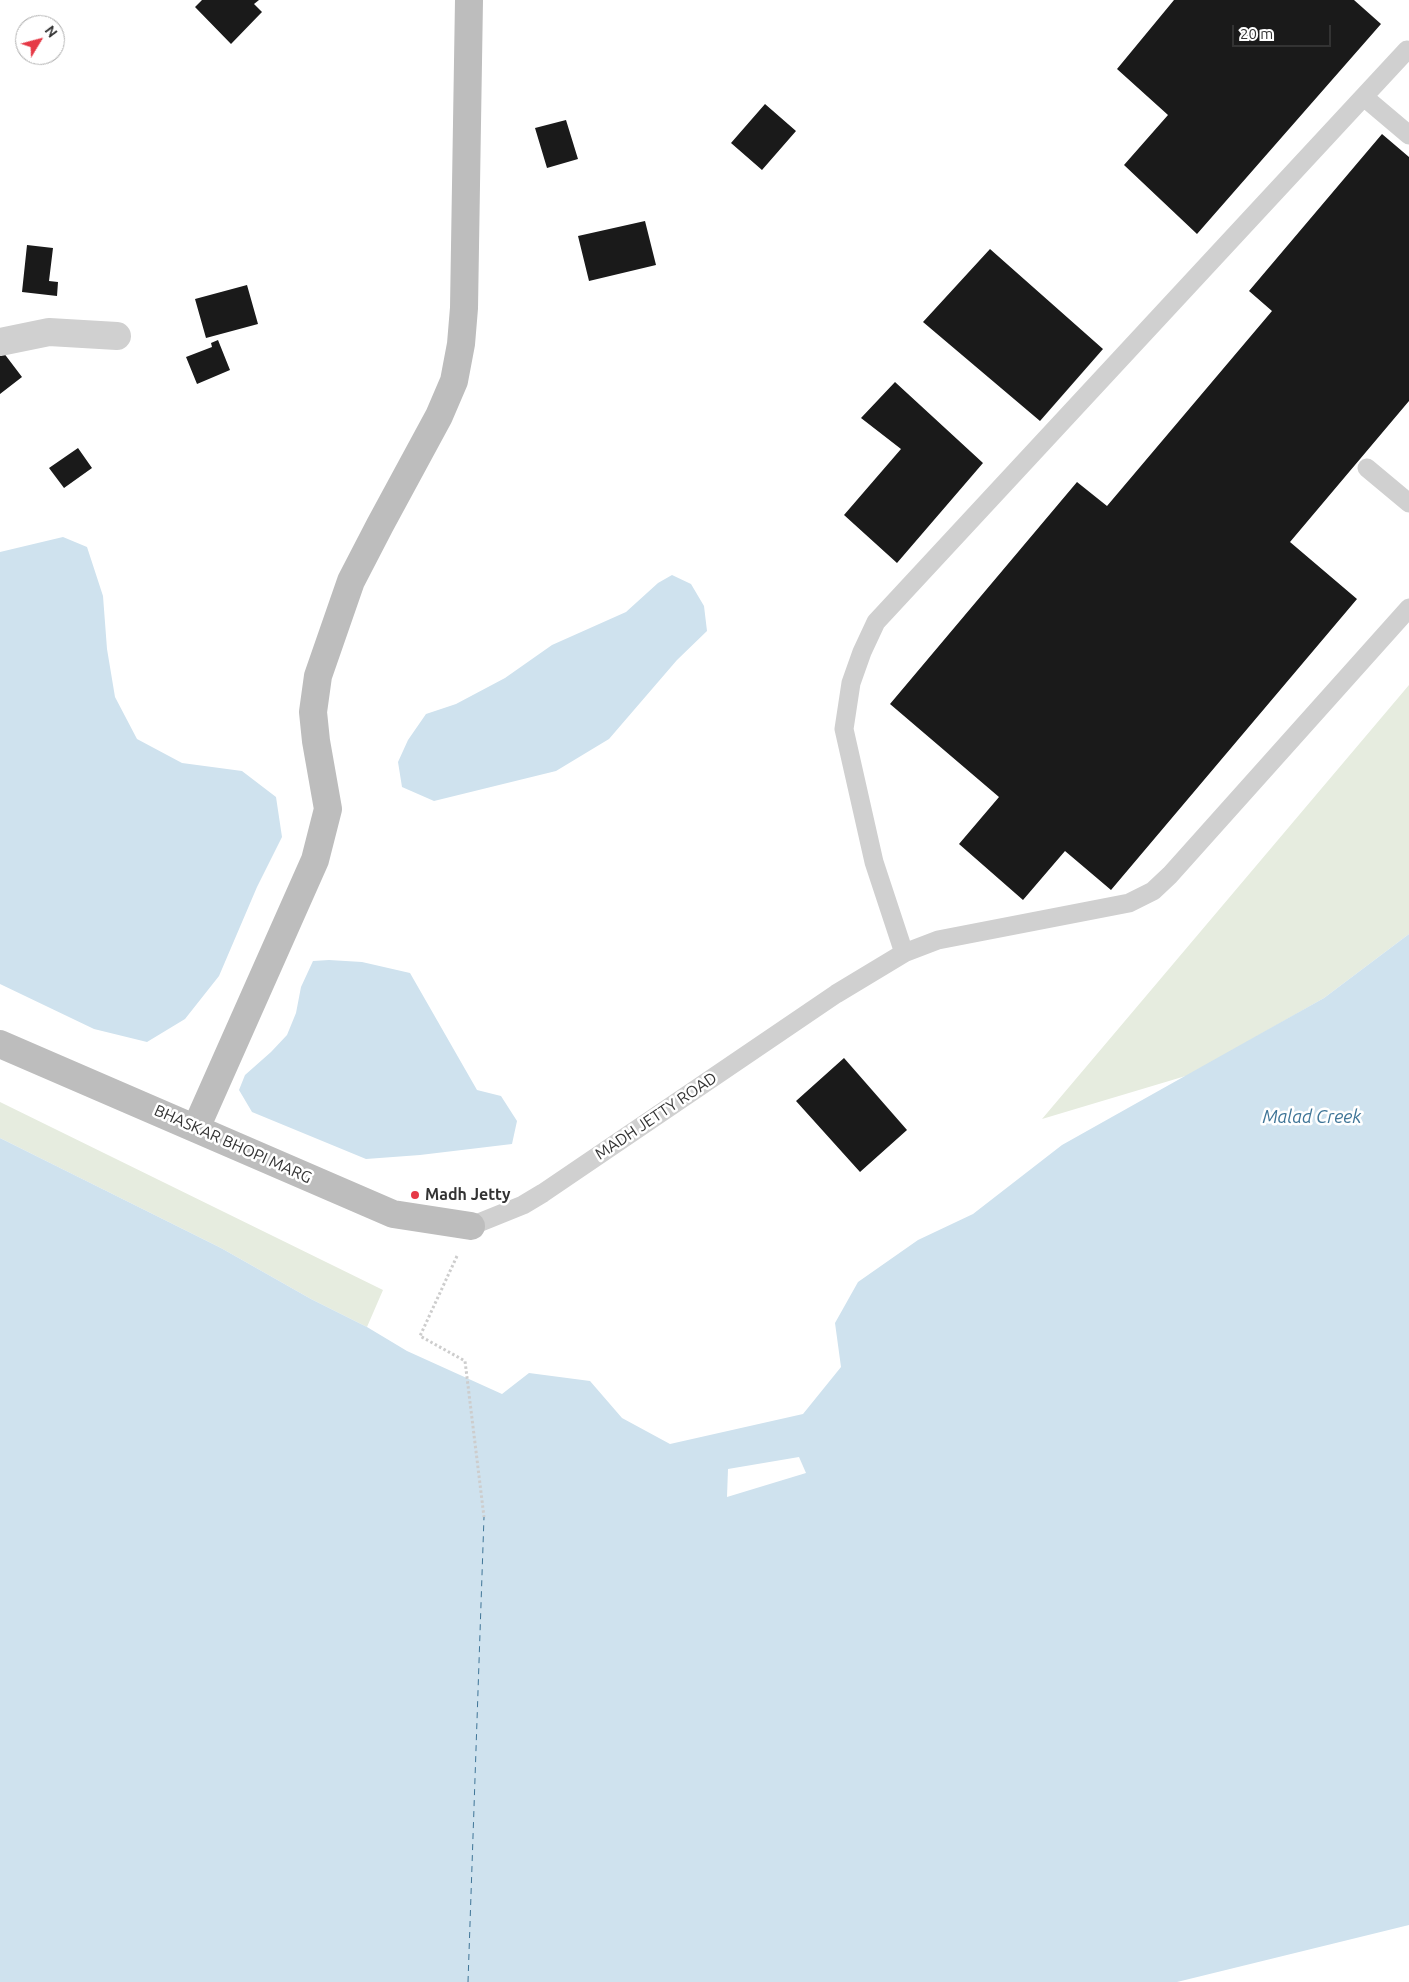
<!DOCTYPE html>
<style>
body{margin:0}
#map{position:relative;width:1409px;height:1982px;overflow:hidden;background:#fff;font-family:Ubuntu,sans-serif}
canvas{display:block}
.north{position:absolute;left:15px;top:15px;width:50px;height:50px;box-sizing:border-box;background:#fff;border:1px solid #adadad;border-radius:50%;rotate:53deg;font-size:14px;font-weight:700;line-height:20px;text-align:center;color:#333}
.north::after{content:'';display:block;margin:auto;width:18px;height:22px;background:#e63946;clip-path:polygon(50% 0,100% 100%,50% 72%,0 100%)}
.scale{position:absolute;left:1232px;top:25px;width:99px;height:22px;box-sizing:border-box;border:2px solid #333;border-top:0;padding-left:6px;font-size:15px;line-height:18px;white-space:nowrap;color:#333;-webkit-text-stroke:4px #fff;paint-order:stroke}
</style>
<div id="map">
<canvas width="1409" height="1982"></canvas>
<div class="north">N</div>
<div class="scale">20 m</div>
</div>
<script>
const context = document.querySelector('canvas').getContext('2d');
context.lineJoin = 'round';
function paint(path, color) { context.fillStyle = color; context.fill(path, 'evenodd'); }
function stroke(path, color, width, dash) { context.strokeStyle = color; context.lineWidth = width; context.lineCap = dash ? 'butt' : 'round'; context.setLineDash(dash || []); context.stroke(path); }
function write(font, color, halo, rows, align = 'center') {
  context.font = font + ' Ubuntu,sans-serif'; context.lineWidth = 5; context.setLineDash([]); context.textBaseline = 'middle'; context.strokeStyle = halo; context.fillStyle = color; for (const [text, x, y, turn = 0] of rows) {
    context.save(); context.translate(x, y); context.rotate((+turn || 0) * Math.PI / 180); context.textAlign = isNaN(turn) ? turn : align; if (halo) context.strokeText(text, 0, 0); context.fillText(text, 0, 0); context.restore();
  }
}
const green = new Path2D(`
 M1409 685V934L1324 998 1189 1075 1042 1119Z
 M0 1102 383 1290 367 1327 311 1299 221 1248 0 1138Z`);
const water = new Path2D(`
 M63 537 87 547 103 596 107 649 115 697 137 739 182 763 242 771 276 797 282 837 257 887 219 976 185 1019 147 1042 94 1029 0 984V552Z
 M672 575 691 584 704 606 707 631 677 660 609 739 556 771 434 801 402 787 398 762 408 740 426 714 456 704 505 678 552 645 626 612 658 583Z
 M1409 934V1925L1177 1982H0V1138L221 1248 311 1299 367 1327 407 1351 502 1394 529 1373 590 1381 622 1418 670 1444 803 1414 841 1367 835 1323 858 1282 918 1240 973 1214 1062 1145 1324 998Z
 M329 960 362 962 410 973 477 1090 501 1096 517 1121 512 1144 420 1155 366 1159 252 1112 239 1090 245 1075 271 1052 287 1035 296 1013 301 987 313 961Z`);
const pier = new Path2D(`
 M799 1457 806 1473 727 1497 728 1469Z`);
const ferry = new Path2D(`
 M468 1982 484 1517`);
const building = new Path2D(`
 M202 0H259L254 4 262 12 231 44 195 7Z
 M1174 0H1354L1381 24 1197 234 1124 165 1168 115 1117 69Z
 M765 104 796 131 762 170 731 143Z
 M566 120 578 159 547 168 535 128Z
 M1382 134 1409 157V401L1290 542 1357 599 1111 890 1065 851 1023 900 959 844 999 797 890 704 1077 482 1107 506 1272 311 1249 291Z
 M645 221 656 265 589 281 578 236Z
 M27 245 53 248 49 281 58 282 57 296 22 292Z
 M990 249 1103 349 1040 421 923 322Z
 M247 285 258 324 206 338 195 299Z
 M218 340 230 370 197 384 186 357 212 347 211 343Z
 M0 348 22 377 0 394Z
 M895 382 983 463 897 563 844 515 901 449 861 418Z
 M78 448 92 468 64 488 49 468Z
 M844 1058 907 1130 860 1172 796 1101Z`);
const path = new Path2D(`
 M457 1256 420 1336 465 1361 484 1517`);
const lane = new Path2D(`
 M1364 97 1409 135
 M1367 468 1409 503
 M904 953 874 862 844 729 851 683 862 652 876 622 1407 50
 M471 1226 523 1205 543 1193 836 994 904 953 938 940 1129 903 1153 891 1170 875 1409 608`);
const street = new Path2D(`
 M0 342 49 332 117 336`);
const secondary = new Path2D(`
 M0 1044 393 1214 471 1226
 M196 1128 315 860 328 809 316 741 313 712 318 676 351 581 380 525 439 416 454 381 461 344 464 308 469 0`);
const markers = [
 [415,1195,5,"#e63946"]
];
const streetNames = [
 ["MADH JETTY ROAD",656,1116,-34],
 ["BHASKAR BHOPI MARG",233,1144,24]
];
const poiNames = [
 ["Madh Jetty",425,1195]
];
const waterNames = [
 ["Malad Creek",1312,1117]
];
paint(green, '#e6ecdf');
paint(water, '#cfe2ee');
paint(pier, '#fff');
stroke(ferry, '#3f7597', 1, [6, 5]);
paint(building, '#1a1a1a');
stroke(path, '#cdcdcd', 3, [2.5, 2.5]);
stroke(lane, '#d0d0d0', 19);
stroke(street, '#d0d0d0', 28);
stroke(secondary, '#bdbdbd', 28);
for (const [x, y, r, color] of markers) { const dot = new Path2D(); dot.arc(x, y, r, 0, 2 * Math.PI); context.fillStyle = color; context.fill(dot); stroke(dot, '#fff', 2); }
write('16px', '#333', '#fff', streetNames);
write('bold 16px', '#333', '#fff', poiNames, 'left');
write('italic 18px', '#3f7597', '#fff', waterNames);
</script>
